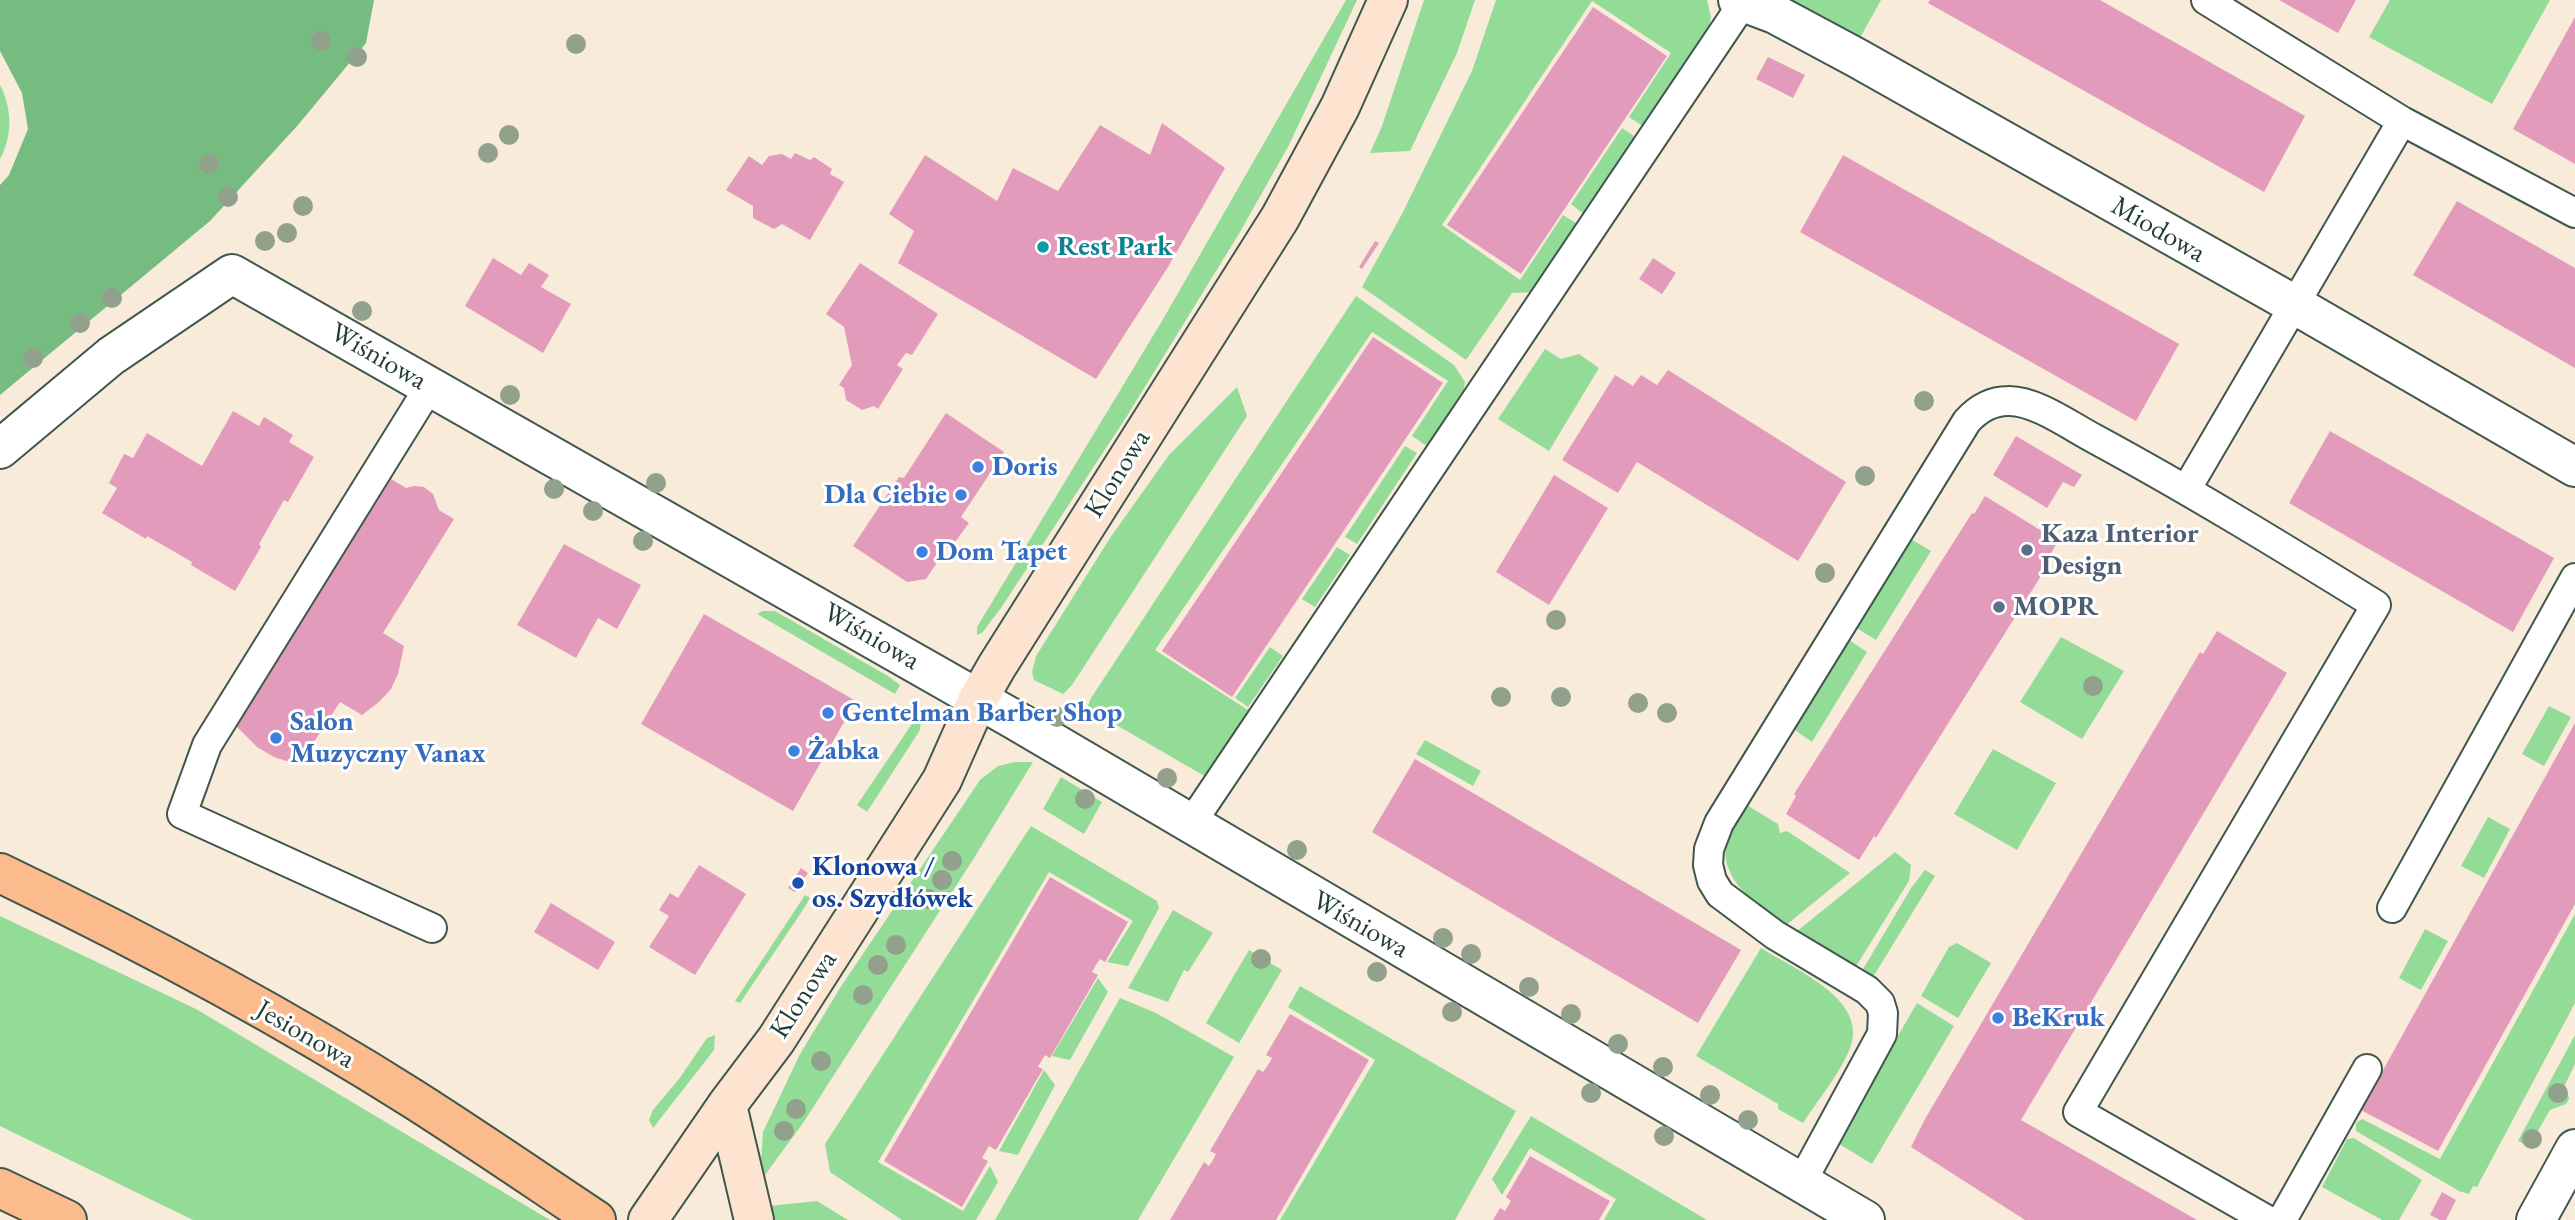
<!DOCTYPE html>
<meta charset="utf-8">
<style>
body{margin:0}
canvas{display:block;background:#f9ebda}
</style>
<canvas width="2575" height="1220"></canvas>
<script>
const context = document.querySelector('canvas').getContext('2d');
context.lineJoin = 'round';
function paint(path, color) { context.fillStyle = color; context.fill(path, 'evenodd'); }
function stroke(path, color, width, dash) { context.strokeStyle = color; context.lineWidth = width; context.lineCap = dash ? 'butt' : 'round'; context.setLineDash(dash || []); context.stroke(path); }
function write(font, color, halo, rows, align = 'center') {
  context.font = font + ' "EB Garamond",serif'; context.lineWidth = 6; context.setLineDash([]); context.textBaseline = 'middle'; context.strokeStyle = halo; context.fillStyle = color; for (const [text, x, y, turn = 0] of rows) {
    context.save(); context.translate(x, y); context.rotate((+turn || 0) * Math.PI / 180); context.textAlign = isNaN(turn) ? turn : align; if (halo) context.strokeText(text, 0, 0); context.fillText(text, 0, 0); context.restore();
  }
}
const green = new Path2D(`
 M1346 0H1357L1289 145 1240 232 1127 416 1001 608 982 633 977 635V627L1162 321Z
 M1424 0H1475L1457 53 1410 151 1370 153 1382 126Z
 M1496 0H1707L1711 17 1709 28 1644 127 1629 117 1671 53 1592 1 1442 225 1520 280 1563 215 1579 225 1535 292 1512 293 1466 360 1362 287 1402 214 1472 71Z
 M1775 0H1881L1857 43Z
 M2390 0H2550L2492 104 2369 37Z
 M0 85C12 108 13 136 0 159Z
 M1622 128 1637 138 1585 215 1571 204Z
 M1356 296 1454 365 1465 382 1464 389 1427 446 1412 436 1448 381 1372 332 1155 650 1251 712 1208 778 1087 708 1091 698Z
 M1545 349 1561 359 1579 354 1599 368 1549 451 1498 419Z
 M1237 387 1247 416 1072 685 1063 694 1034 680 1032 672 1036 656 1110 538 1169 455Z
 M1405 446 1417 453 1357 544 1345 537Z
 M1909 538 1931 551 1876 640 1855 627Z
 M1337 547 1350 555 1315 607 1302 599Z
 M763 611H775L888 676 900 685 895 694 757 614Z
 M2061 637 2124 671 2082 739 2020 702Z
 M1849 640 1867 652 1812 742 1792 728 1843 644Z
 M1270 647 1283 656 1248 707 1235 698Z
 M2549 706 2571 717 2544 766 2522 754Z
 M922 709 920 730 867 812 857 805Z
 M1425 740 1481 771 1473 786 1416 754Z
 M1993 749 2056 783 2017 850 1954 814Z
 M1015 762H1033L974 858 803 1123 765 1175 761 1161 763 1132 800 1054 840 988 980 780 998 766Z
 M1061 777 1102 802 1084 834 1043 809Z
 M1745 804 1778 824 1780 833 1787 831 1850 873 1785 926C1753 902 1711 875 1730 828 1734 819 1740 811 1745 804Z
 M2488 817 2510 829 2484 878 2461 866Z
 M1031 826 1157 901 1159 908 1128 966 1107 962 1133 921 1049 872 878 1162 963 1211 990 1166 998 1182 976 1220H902L830 1172 825 1144Z
 M1895 852 1911 865 1909 881 1855 968 1796 932Z
 M1925 870 1935 876 1873 977 1862 971 1911 888Z
 M805 895 810 898 803 910 740 1003 735 1001Z
 M1173 910 1213 933 1188 972 1184 970 1168 1002 1128 988Z
 M2575 914V1003L2477 1187 2473 1186 2469 1194 2459 1191 2356 1131V1123L2362 1119 2440 1159Z
 M0 916 196 1009 550 1220H193L0 1126Z
 M2425 929 2448 941 2421 990 2399 978Z
 M1957 943 1991 963 1958 1018 1921 996 1949 947Z
 M1761 948C1795 970 1872 1000 1849 1051 1838 1076 1818 1100 1803 1123L1778 1109V1104L1696 1056Z
 M1249 950 1282 970 1239 1043 1206 1023Z
 M1098 978 1108 992 1070 1060 1052 1056Z
 M1300 986 1516 1111 1455 1220H1280L1375 1060 1288 1007Z
 M1120 998 1156 1013 1234 1057 1138 1220H995Z
 M1917 1003 1954 1026 1872 1164 1836 1142Z
 M715 1035 714 1050 653 1128 649 1120 653 1110 679 1079 707 1038Z
 M2575 1035V1064L2565 1085 2569 1099 2566 1104 2550 1110 2529 1146 2518 1141Z
 M1044 1070 1055 1085 1018 1155 999 1151Z
 M1531 1116 1707 1220H1604L1616 1199 1530 1148 1502 1195 1492 1179Z
 M2354 1138 2422 1180 2399 1220H2382L2322 1187 2347 1139Z
 M817 1201 848 1220H774L769 1206Z`);
const forest = new Path2D(`
 M0 0H374L366 43 298 125 210 221 0 395V185L9 175 28 129 22 93 0 51Z`);
const building = new Path2D(`
 M1930 0H2100L2305 116 2264 192 1928 3Z
 M2279 0H2356L2338 33Z
 M1593 7 1667 56 1521 274 1447 225Z
 M2575 17V164L2513 129Z
 M1768 57 1805 75 1793 98 1756 79Z
 M1162 123 1225 168 1168 267 1096 379 898 263 914 231 889 214 925 155 997 201 1013 168 1058 191 1100 125 1150 155Z
 M795 153 810 160 814 157 832 169 830 174 844 182 810 240 782 224 774 229 753 218V206L726 190 749 156 762 165 769 156 782 154 791 159Z
 M1843 155 2179 344 2136 421 1800 232Z
 M2457 201 2575 268V368L2413 275Z
 M1375 241 1379 243 1362 269 1359 267Z
 M493 258 521 275 529 263 549 275 541 287 571 304 543 353 465 306Z
 M1653 258 1676 273 1662 294 1639 279Z
 M860 263 938 314 912 355 906 353 897 365 903 369 878 409 874 406 862 410 846 400 844 388 839 385 852 365 844 327 826 314Z
 M1373 337 1443 383 1232 697 1162 651Z
 M1668 370 1846 482 1798 561 1637 462 1618 493 1562 460 1615 375 1633 386 1641 375 1657 385Z
 M233 411 259 426 264 417 293 435 289 442 314 457 288 502 284 500 259 544 261 547 235 591 191 565 192 562 147 536 146 539 102 513 117 488 109 483 124 454 133 458 147 433 202 466Z
 M946 413 1004 452 961 517 969 523 955 542 952 540 926 579 907 582 853 546 899 477 904 478Z
 M2330 431 2554 558 2513 632 2289 503Z
 M2016 436 2082 475 2074 487 2063 482 2047 508 1993 475Z
 M1554 475 1608 508 1549 605 1496 572Z
 M391 479 406 488 414 486 424 487 433 494 439 510 454 519 383 633 404 646 398 674 391 689 379 702 362 715 340 702 299 765 274 757 257 747 234 724Z
 M1985 496 2058 541 2044 566 2046 568 1876 838 1874 836 1859 860 1786 814 1796 796 1794 794 1972 513 1974 514Z
 M564 544 641 585 617 629 598 618 576 658 517 625Z
 M704 614 856 701 793 811 641 724Z
 M2217 631 2287 673 2021 1120 2197 1220H2025L1911 1147 1925 1119 2200 652 2203 654Z
 M2575 723V904L2438 1151 2361 1110Z
 M1415 759 1741 950 1698 1023 1372 832Z
 M699 865 746 894 695 975 649 947 669 916 659 910 670 893 678 898Z
 M801 868 808 873 795 892 788 888Z
 M1050 877 1128 922 1105 962 1100 959 1096 965 1092 972 1098 975 1050 1058 1045 1055 1042 1060 1038 1067 1043 1069 996 1150 989 1146 982 1158 988 1161 962 1207 884 1161Z
 M551 903 615 942 598 970 534 932Z
 M1290 1014 1369 1060 1276 1220H1170L1204 1162 1209 1166 1213 1160 1216 1154 1210 1151 1258 1069 1263 1072 1268 1065 1272 1058 1266 1055Z
 M1530 1156 1610 1201 1599 1220H1493L1500 1208 1505 1211 1511 1201 1506 1197Z
 M2442 1192 2456 1200 2446 1220H2440L2430 1215Z`);
const lane = new Path2D(`
 M2206 0 2402 121 2575 213
 M430 386 207 745 182 814 432 928
 M2186 490 2402 121
 M1190 825 1743 3
 M2392 908 2575 578
 M1801 1183 1882 1034 1883 1013 1880 1003 1867 990 1775 935 1720 894 1712 881 1708 865 1709 849 1719 823 1967 421C1978 409 1991 401 2008 401 2035 400 2072 427 2095 439 2191 491 2284 548 2376 605L2078 1112 2267 1220
 M2282 1220 2367 1069`);
const street = new Path2D(`
 M1738 0 1775 14 1857 58 2295 305 2575 467
 M0 449 111 356 232 274 1015 720 1865 1220
 M2536 1220 2575 1149`);
const secondary = new Path2D(`
 M727 1105 754 1220
 M648 1220 727 1105 776 1040 942 780 978 699 997 666 1280 218 1340 107 1388 0`);
const primary = new Path2D(`
 M0 873C142 941 282 1016 415 1100 476 1139 536 1180 596 1220
 M0 1188 67 1220`);
const trees = [
 [321,41],
 [576,44],
 [357,57],
 [509,135],
 [488,153],
 [209,164],
 [228,197],
 [303,206],
 [287,233],
 [265,241],
 [112,298],
 [362,311],
 [80,323],
 [33,358],
 [510,395],
 [1924,401],
 [1865,476],
 [656,483],
 [554,489],
 [593,511],
 [643,541],
 [1825,573],
 [1556,620],
 [2093,686],
 [1501,697],
 [1561,697],
 [1638,703],
 [1667,713],
 [1057,717],
 [1167,778],
 [1085,799],
 [1297,850],
 [952,861],
 [942,880],
 [928,899],
 [1443,938],
 [896,945],
 [1471,954],
 [1261,959],
 [878,965],
 [1377,972],
 [1529,987],
 [863,995],
 [1452,1012],
 [1571,1014],
 [1618,1044],
 [821,1061],
 [1663,1067],
 [1591,1093],
 [2558,1093],
 [1710,1095],
 [796,1109],
 [1748,1120],
 [784,1131],
 [1664,1136],
 [2532,1139]
];
const markers = [
 [1043,247,7,"#0f9aa8"],
 [978,467,7,"#3f7fe0"],
 [961,495,7,"#3f7fe0"],
 [2027,550,7,"#5c6f8a"],
 [922,552,7,"#3f7fe0"],
 [1999,607,7,"#5c6f8a"],
 [828,713,7,"#3f7fe0"],
 [276,738,7,"#3f7fe0"],
 [794,751,7,"#3f7fe0"],
 [798,883,7,"#1a4fb4"],
 [1998,1018,7,"#3f7fe0"]
];
const streetNames = [
 ["Miodowa",2158,230,30],
 ["Wiśniowa",378,357,30],
 ["Klonowa",1118,474,-58],
 ["Wiśniowa",871,637,30],
 ["Wiśniowa",1360,925,30],
 ["Klonowa",804,995,-57],
 ["Jesionowa",305,1035,30]
];
const cultureNames = [
 ["Rest Park",1057,247]
];
const shopNames = [
 ["Doris",992,467],
 ["Dla Ciebie",947,495,"right"],
 ["Dom Tapet",936,552],
 ["Gentelman Barber Shop",842,713],
 ["Salon",290,722],
 ["Muzyczny Vanax",290,754],
 ["Żabka",808,751],
 ["BeKruk",2012,1018]
];
const serviceNames = [
 ["Kaza Interior",2041,534],
 ["Design",2041,566],
 ["MOPR",2013,607]
];
const transitNames = [
 ["Klonowa /",812,867],
 ["os. Szydłówek",812,899]
];
paint(green, '#93dc97');
paint(forest, '#76bc80');
paint(building, '#e29bbb');
stroke(lane, '#40574d', 32);
stroke(street, '#40574d', 42);
stroke(secondary, '#40574d', 42);
stroke(primary, '#40574d', 42);
stroke(lane, '#fff', 28);
stroke(street, '#fff', 38);
stroke(secondary, '#fde4d1', 38);
stroke(primary, '#fbbb8d', 38);
context.fillStyle = '#91a18c';
for (const [x, y] of trees) { context.beginPath(); context.arc(x, y, 10, 0, 2 * Math.PI); context.fill(); }
for (const [x, y, r, color] of markers) { const dot = new Path2D(); dot.arc(x, y, r, 0, 2 * Math.PI); context.fillStyle = color; context.fill(dot); stroke(dot, '#fff', 2.5); }
write('28px', '#1f3d34', '#fff', streetNames);
write('bold 28px', '#0d838f', '#fff', cultureNames, 'left');
write('bold 28px', '#366cbe', '#fff', shopNames, 'left');
write('bold 28px', '#4e5e75', '#fff', serviceNames, 'left');
write('bold 28px', '#164399', '#fff', transitNames, 'left');
</script>
